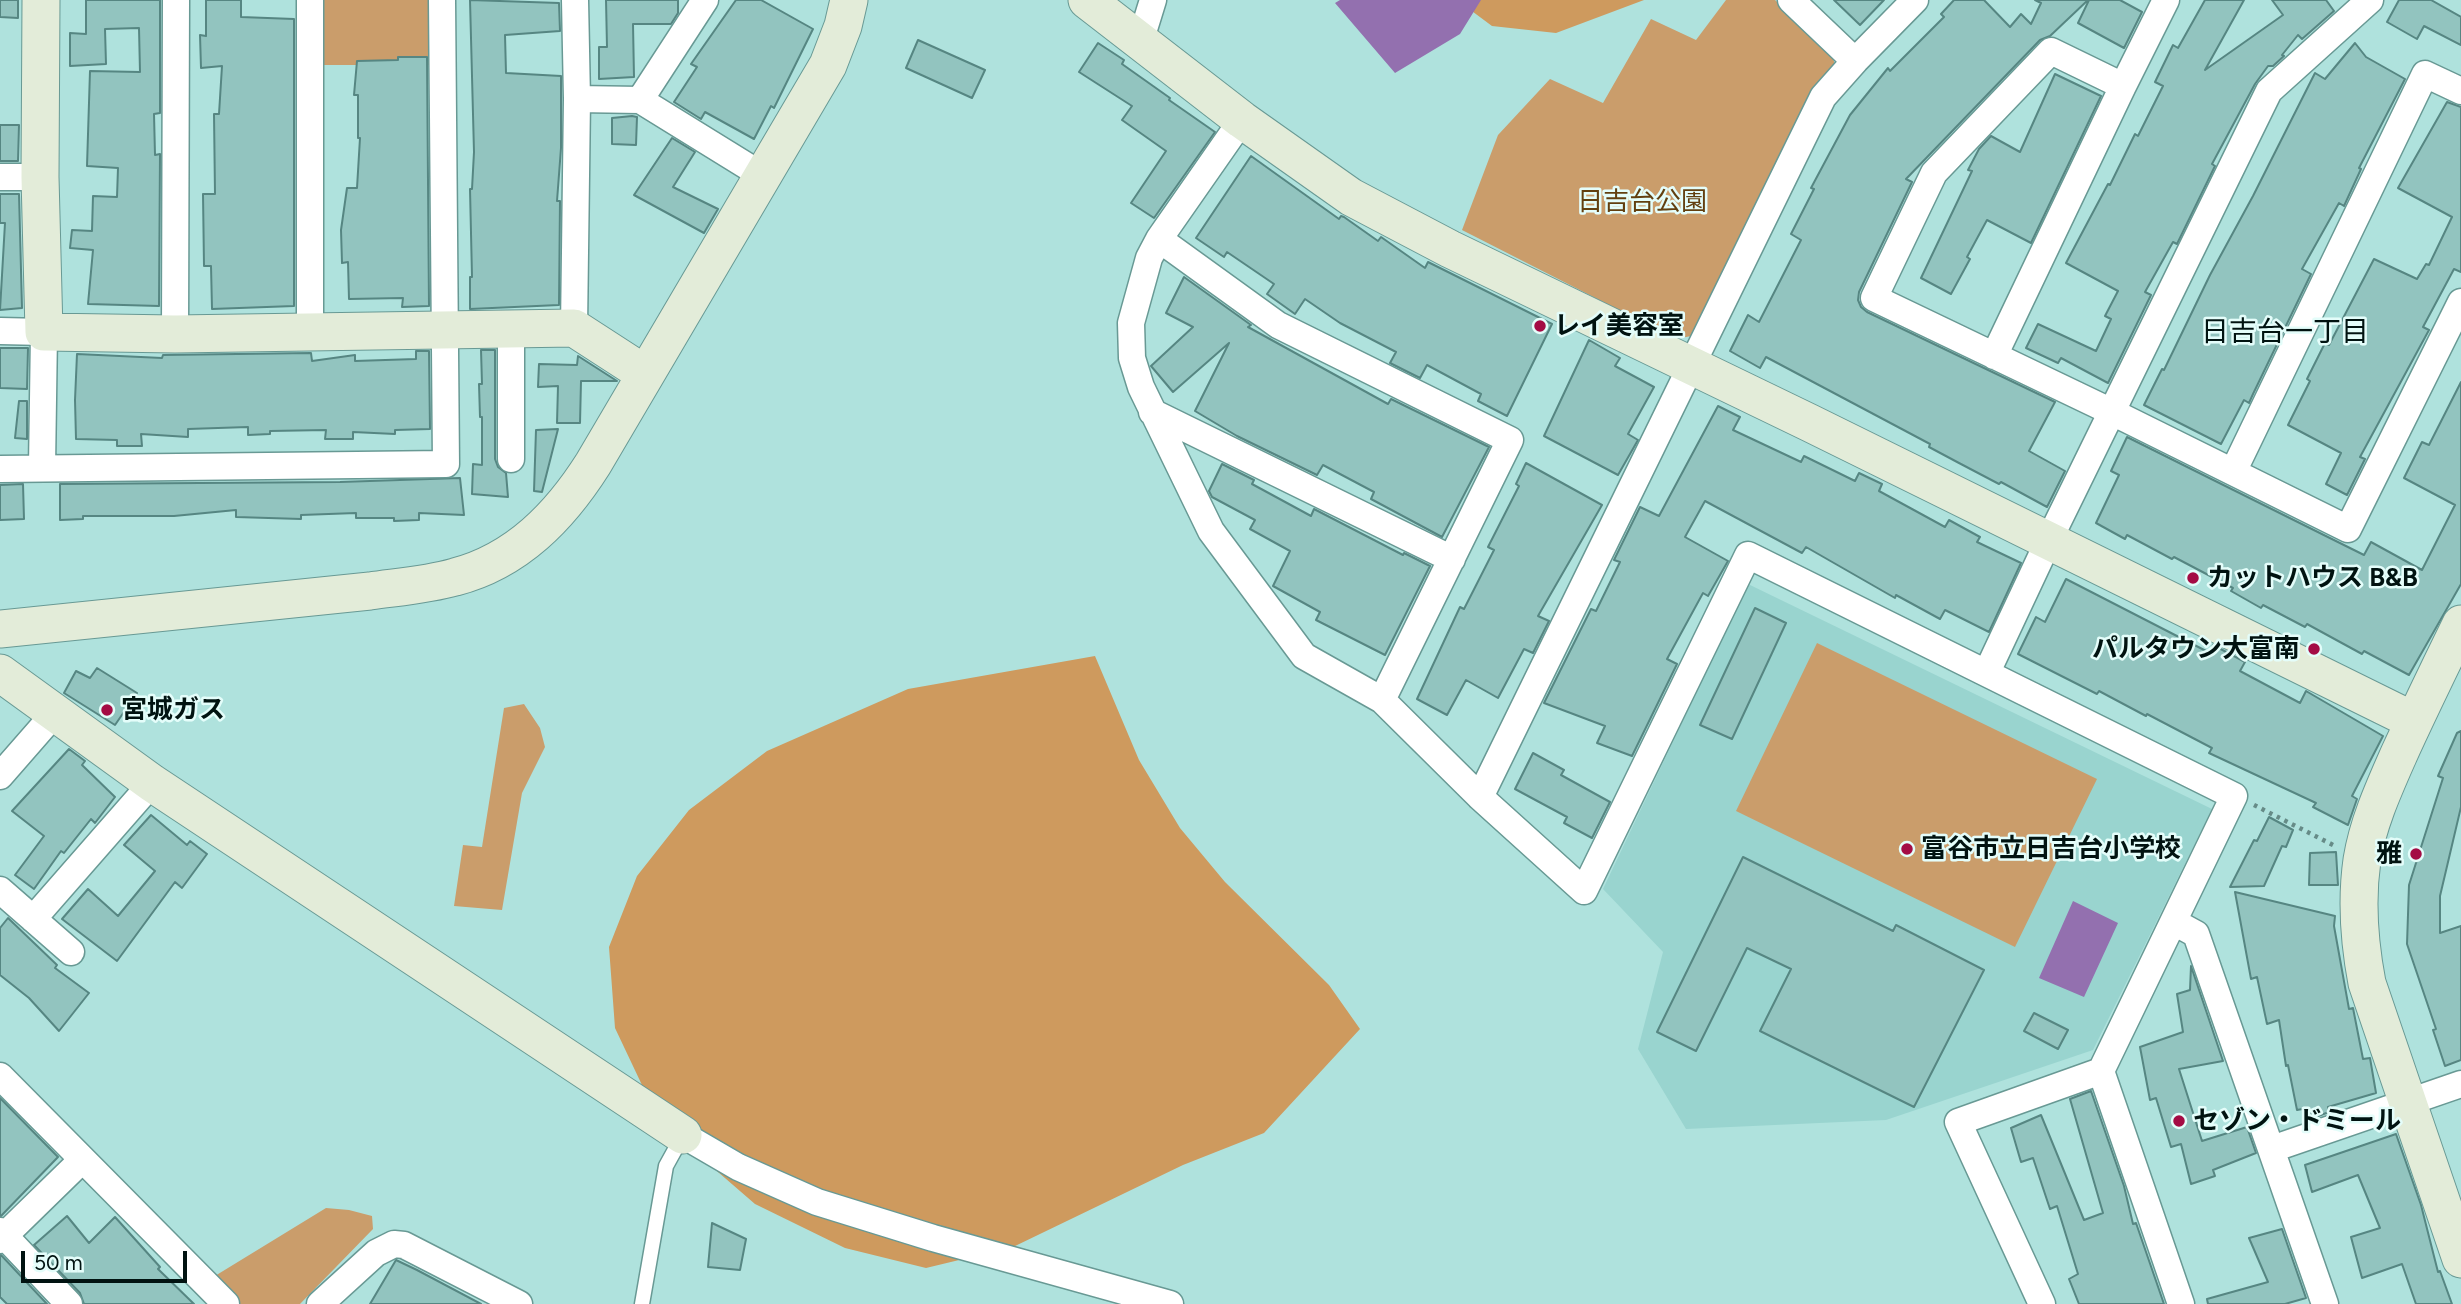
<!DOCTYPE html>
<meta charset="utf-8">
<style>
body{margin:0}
#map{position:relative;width:2461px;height:1304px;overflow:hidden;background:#afe2dd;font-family:Figtree,sans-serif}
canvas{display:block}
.scale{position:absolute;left:21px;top:1251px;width:166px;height:32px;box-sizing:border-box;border:4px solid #011311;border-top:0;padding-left:9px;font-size:21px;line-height:24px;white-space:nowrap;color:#011311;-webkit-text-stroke:5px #e4fdfa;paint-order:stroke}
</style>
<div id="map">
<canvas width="2461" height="1304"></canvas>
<div class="scale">50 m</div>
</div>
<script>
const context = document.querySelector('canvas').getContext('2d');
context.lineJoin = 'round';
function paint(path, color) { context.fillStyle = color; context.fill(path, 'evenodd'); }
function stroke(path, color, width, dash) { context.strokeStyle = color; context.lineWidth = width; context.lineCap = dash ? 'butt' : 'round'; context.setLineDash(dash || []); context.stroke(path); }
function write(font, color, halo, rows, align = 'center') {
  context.font = font + ' Figtree,"Noto Sans JP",sans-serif'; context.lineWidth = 5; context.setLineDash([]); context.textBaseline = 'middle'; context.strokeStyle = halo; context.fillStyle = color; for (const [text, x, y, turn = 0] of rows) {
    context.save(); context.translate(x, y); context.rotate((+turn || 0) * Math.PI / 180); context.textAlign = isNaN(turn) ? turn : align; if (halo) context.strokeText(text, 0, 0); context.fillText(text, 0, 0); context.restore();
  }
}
const built = new Path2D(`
 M1748 584 2212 809 2093 1050 1886 1120 1686 1129 1638 1049 1663 952 1603 889Z`);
const green = new Path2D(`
 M319 0H434L433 65H321Z
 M1726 0H1775L1832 53 1835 66 1825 77 1819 80 1696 335 1676 339 1462 230 1498 135 1550 79 1603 103 1651 19 1696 40Z
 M1817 643 2097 779 2015 947 1736 811Z
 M524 704 540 728 545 747 522 793 502 910 454 906 463 845 482 847 504 708Z
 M326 1208 349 1210 372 1216 373 1229 300 1304H233L210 1279Z`);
const forest = new Path2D(`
 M1457 0H1644L1556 33 1492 26Z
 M1095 656 1139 760 1180 828 1225 882 1329 985 1360 1029 1264 1133 1183 1165 1013 1247 926 1268 845 1248 755 1204 659 1121 615 1028 609 947 637 876 689 810 767 751 908 689Z`);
const water = new Path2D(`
 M1340 0H1481L1460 34 1395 73 1335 3Z
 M2073 901 2118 923 2084 997 2039 978Z`);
const building = new Path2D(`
 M0 0H18V18L0 17Z
 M86 0H160V113L154 114 155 155 160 154 159 306 88 304 93 250 70 248 72 230 92 231 93 196 117 197 118 168 87 166 90 71 140 72 139 28 105 29 106 64 70 66V33L86 34Z
 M206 0H241V17L294 19V306L212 309 211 266H204L203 194H215L214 114H219L222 66 201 68 200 35 206 36Z
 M470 0 559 3 560 31 505 35 506 73 561 76V148L557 201H560L559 305 470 309V277H472L470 189H472L474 152Z
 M606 0H678V13L671 24H633L634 77 599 79V47H607Z
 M736 0H761L813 29 774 108 771 106 754 139 705 112 701 119 674 102 697 67 691 64Z
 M1834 0H1884L1860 25Z
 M1954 0H1984L2010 27 2021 14 2031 24 2041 3 2035 0H2088L2050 36 2040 40 1906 179 1912 182 1859 292 1858 300 1861 307 1867 312 2055 402 2029 451 2065 471 2047 507 2001 482 1999 484 1959 463 1929 447 1930 444 1766 357 1760 368 1730 351 1748 315 1759 322 1801 240 1791 234 1814 189 1811 188 1850 115 1888 68 1890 71 1944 17 1941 14Z
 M2089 0H2120L2142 12 2124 48 2078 23Z
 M2205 0H2244L2205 70 2283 15 2272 0H2326L2334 11 2302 39 2298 35 2282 55 2284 56 2273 66H2268L2255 84 2212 164 2215 166 2177 244 2173 242 2145 292 2151 295 2108 383 2061 358 2058 363 2026 348 2038 324 2096 351 2111 319 2105 316 2118 291 2066 263 2108 184 2110 185 2135 134 2138 136 2163 86 2155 82 2173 45 2178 48Z
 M2399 0H2431L2461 17V45L2424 26 2417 39 2387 22Z
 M918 40 985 70 972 98 906 68Z
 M1098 43 1124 60 1122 64 1170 98 1169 100 1215 132 1154 218 1131 203 1166 151 1122 120 1132 106 1079 72Z
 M2355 43 2366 57 2405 79 2359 168 2361 169 2344 206 2339 203 2302 269 2311 274 2253 394 2249 403 2244 400 2221 444 2144 405 2162 369 2164 370 2210 275 2253 196 2315 73 2325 79Z
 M398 57H427L429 306 402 307 403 298 349 299 348 262 342 263 341 230 347 188H357L360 138H358V95H354L357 61 398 60Z
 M2055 74 2101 96 2031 243 1987 220 1967 257 1970 259 1951 294 1921 278 1972 171 1968 170 1979 149 1991 136 2020 152Z
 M2447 102 2461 107V272L2454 269 2423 327 2429 330 2360 457 2365 459 2347 495 2326 484 2341 453 2288 425 2310 381 2307 379 2325 343 2329 345 2374 259 2417 279 2426 264 2429 265 2452 217 2398 188Z
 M632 116 637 117 636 145 612 144V118Z
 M0 125H19L18 161H0Z
 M672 138 695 152 673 187 718 209 704 233 634 195Z
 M1251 156 1339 219 1341 216 1344 217 1378 241 1381 237 1425 268 1428 262 1552 324 1507 416 1478 401 1481 394 1427 365 1420 378 1390 363 1396 352 1340 323 1305 299 1295 314 1267 294 1274 284 1227 252 1224 257 1196 238Z
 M0 194H19L22 308 0 310 5 223H0Z
 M1184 277 1251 325 1248 327 1388 404 1391 399 1489 447 1442 537 1371 499 1374 492 1323 465 1317 475 1237 436 1195 411 1229 343 1173 392 1151 366 1193 327 1166 313Z
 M1589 340 1620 358 1615 366 1654 387 1628 434 1638 440 1618 475 1544 436Z
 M0 348H28L27 389 0 388Z
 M481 350H495V459L498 467 506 473 508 497 472 494 473 464 482 465V417H480L479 384H482Z
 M416 351H429L430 429 395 430V434L353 432V439H325L326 430 270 431V434L248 435V427L188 429V437L141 434 142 446H117V440L76 439 75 400 77 354 162 358 163 355 311 353 312 361 355 355V361L416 359Z
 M578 356 617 381H581L580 423H557L558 386 538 387 539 364 577 365Z
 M2461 382V584L2409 675 2364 651 2362 654 2307 624 2305 627 2263 605 2261 608 2231 591 2233 588 2174 557 2172 559 2127 535 2125 539 2096 523 2119 475 2111 471 2127 437 2364 555 2371 542 2422 570 2455 505 2404 478 2422 442 2429 445Z
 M19 401H27V439L15 438Z
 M1718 406 1740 417 1733 430 1801 462 1804 456 1855 481 1859 473 1882 484 1879 491 1945 527 1949 520 1980 537 1977 542 2021 563 1989 632 1945 610 1940 619 1896 595 1895 598 1806 547 1802 553 1705 501 1685 537 1728 561 1708 596 1703 593 1667 659 1677 664 1632 756 1597 743 1605 726 1544 703 1591 609 1596 611 1620 562 1614 560 1640 507 1659 516Z
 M558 429 542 492 534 491 536 430Z
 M1526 463 1602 505 1538 616 1549 621 1533 653 1524 649 1498 698 1466 680 1447 715 1417 699 1460 607 1464 609 1494 550 1488 547 1519 486 1516 484Z
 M1222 464 1254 480 1252 484 1311 516 1314 509 1403 555 1404 553 1430 566 1385 655 1316 620 1320 612 1273 586 1290 551 1250 529 1255 520 1212 497 1209 491Z
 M460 478 464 515 419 513V520L394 521V518H356V513L301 515V519L236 517V510L174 516H83V519L60 520V484L340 482Z
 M23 484 24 519 0 520V485Z
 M2066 579 2210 653 2213 645 2232 655 2245 662 2240 671 2300 703 2306 691 2383 736 2352 796 2357 799 2348 825 2313 807 2316 803 2209 753 2212 748 2147 714 2146 716 2099 691 2097 694 2018 654 2036 617 2045 622Z
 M1755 608 1786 623 1732 739 1700 725Z
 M97 668 137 693 115 725 64 693 76 671 90 678Z
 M2461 731V807L2440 896V933L2461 926V1060L2445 1066 2433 1030 2436 1029 2407 944 2409 885 2443 778 2438 776 2457 733Z
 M69 749 85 761 82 765 115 797 95 823 91 819 64 853 61 851 34 889 15 875 44 836 12 811Z
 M1533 753 1564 770 1561 775 1610 802 1592 838 1564 823 1567 817 1515 789Z
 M151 815 187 845 190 841 207 854 182 888 175 882 117 961 62 919 88 889 118 916 155 871 124 845Z
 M2269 817 2293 830 2286 847 2282 846 2264 886 2230 887 2254 840 2257 841Z
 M2336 852 2338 885H2309L2310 853Z
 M1743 857 1893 931 1896 925 1984 970 1914 1107 1760 1031 1791 969 1747 948 1696 1051 1657 1032Z
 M2235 892 2335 916 2334 926 2349 1009 2353 1008 2363 1059 2370 1058 2376 1093 2328 1107 2329 1112 2313 1118 2308 1108 2297 1110 2288 1065 2286 1066 2279 1020 2267 1024 2257 977 2251 979Z
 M8 918 57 965 55 968 89 993 59 1031 29 998 0 975V928Z
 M2191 966 2223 1061 2179 1069 2202 1141 2247 1127 2256 1153 2213 1170 2215 1176 2191 1184 2181 1144 2171 1147 2156 1098 2150 1100 2140 1047 2183 1032 2177 994 2190 990Z
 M2034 1013 2068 1030 2058 1049 2024 1031Z
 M2091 1091 2124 1186 2133 1224 2136 1223 2164 1304H2079L2069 1279 2078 1274 2057 1206 2050 1209 2033 1158 2021 1162 2011 1128 2041 1115 2084 1220 2103 1213 2070 1099Z
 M0 1098 58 1157 1 1216H0Z
 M2396 1134 2421 1205 2438 1272 2440 1271 2452 1304H2416L2402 1264 2362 1278 2351 1237 2380 1228 2358 1175 2312 1192 2305 1165Z
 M67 1216 89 1243 115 1217 160 1267 158 1269 194 1304H84L80 1293 34 1245Z
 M712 1223 746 1239 740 1270 708 1267Z
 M2282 1229 2306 1298 2285 1304H2208L2207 1299 2268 1282 2249 1238Z
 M0 1255H1L47 1304H7L0 1297Z
 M396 1260 417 1270 481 1304H370Z`);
const path = new Path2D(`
 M2254 805 2337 847`);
const lane = new Path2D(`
 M642 1304 666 1166 682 1137`);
const street = new Path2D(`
 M2166 0 2123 86 2051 51 1934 173 1874 298 2112 412 2348 529 2461 302
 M1141 39 1153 0
 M1855 61 1915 0
 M577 99 640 100 763 176
 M640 100 705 0
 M1242 120 1159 239 1149 258 1131 323 1132 358 1141 387 1211 531 1304 656 1382 700 1480 797 1584 891 1748 555 2234 796 2101 1071 2181 1304
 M0 177H40
 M1159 239 1278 325 1510 440 1382 700
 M574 328 577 99 575 0
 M0 331 44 332 42 467
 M310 332V0
 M175 334 176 0
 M1994 356 2123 86
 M1152 412 1452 559
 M511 459V329
 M0 469 446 464 442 0
 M2233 472 2425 74 2461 91
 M1987 672 2048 542 2269 91 2370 0
 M0 776 55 713
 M1480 797 1823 97 1855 61 1791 0
 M0 890 71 952
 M33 919 152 783
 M2174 922 2196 934 2325 1304
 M0 1076 226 1304
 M683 1135 738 1167 817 1202 933 1238 1170 1304
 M2272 1149 2461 1084
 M0 1231 69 1304
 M0 1240 82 1160
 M320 1304 376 1253 394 1244 404 1245 519 1304
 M2042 1304 1958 1122 2101 1071`);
const secondary = new Path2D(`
 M41 0 40 177 44 332 175 334 574 328 645 374
 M1087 0 1242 120 1351 197 1450 249 1810 423 2414 721
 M2461 624C2440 667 2419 710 2399 754 2384 788 2368 823 2362 860 2356 902 2359 941 2367 983L2461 1259
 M0 629 370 591C398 587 427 585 455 577 517 561 560 516 593 464L828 65 843 26 849 0
 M0 673 152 783 683 1135`);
const markers = [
 [1540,326,7,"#a40b44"],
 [2193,578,7,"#a40b44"],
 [2314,649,7,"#a40b44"],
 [107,710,7,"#a40b44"],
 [1907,849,7,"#a40b44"],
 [2416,854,7,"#a40b44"],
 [2179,1121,7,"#a40b44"]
];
const parkNames = [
 ["日吉台公園",1642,202]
];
const poiNames = [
 ["レイ美容室",1554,326],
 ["カットハウス B&B",2207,578],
 ["パルタウン大富南",2300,649,"right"],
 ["宮城ガス",121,710],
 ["富谷市立日吉台小学校",1921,849],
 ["雅",2402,854,"right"],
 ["セゾン・ドミール",2193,1121]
];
const neighbourhoodNames = [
 ["日吉台一丁目",2285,333]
];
paint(built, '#99d4cf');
paint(green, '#ca9d6b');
paint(forest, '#ce9a5e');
paint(water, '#9370af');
paint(building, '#92c4bf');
stroke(building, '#568682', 2);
stroke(lane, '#689994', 17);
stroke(street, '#689994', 29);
stroke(secondary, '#689994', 39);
stroke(path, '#668b87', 4.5, [3.5, 5]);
stroke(lane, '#fff', 14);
stroke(street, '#fff', 26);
stroke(secondary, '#e3ecd9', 37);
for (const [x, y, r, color] of markers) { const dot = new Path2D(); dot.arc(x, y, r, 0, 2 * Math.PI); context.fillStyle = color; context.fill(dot); stroke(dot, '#e4fdfa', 2.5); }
write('26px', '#623f0f', '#e4fdfa', parkNames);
write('bold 26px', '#011311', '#e4fdfa', poiNames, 'left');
write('28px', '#011311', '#e4fdfa', neighbourhoodNames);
</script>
